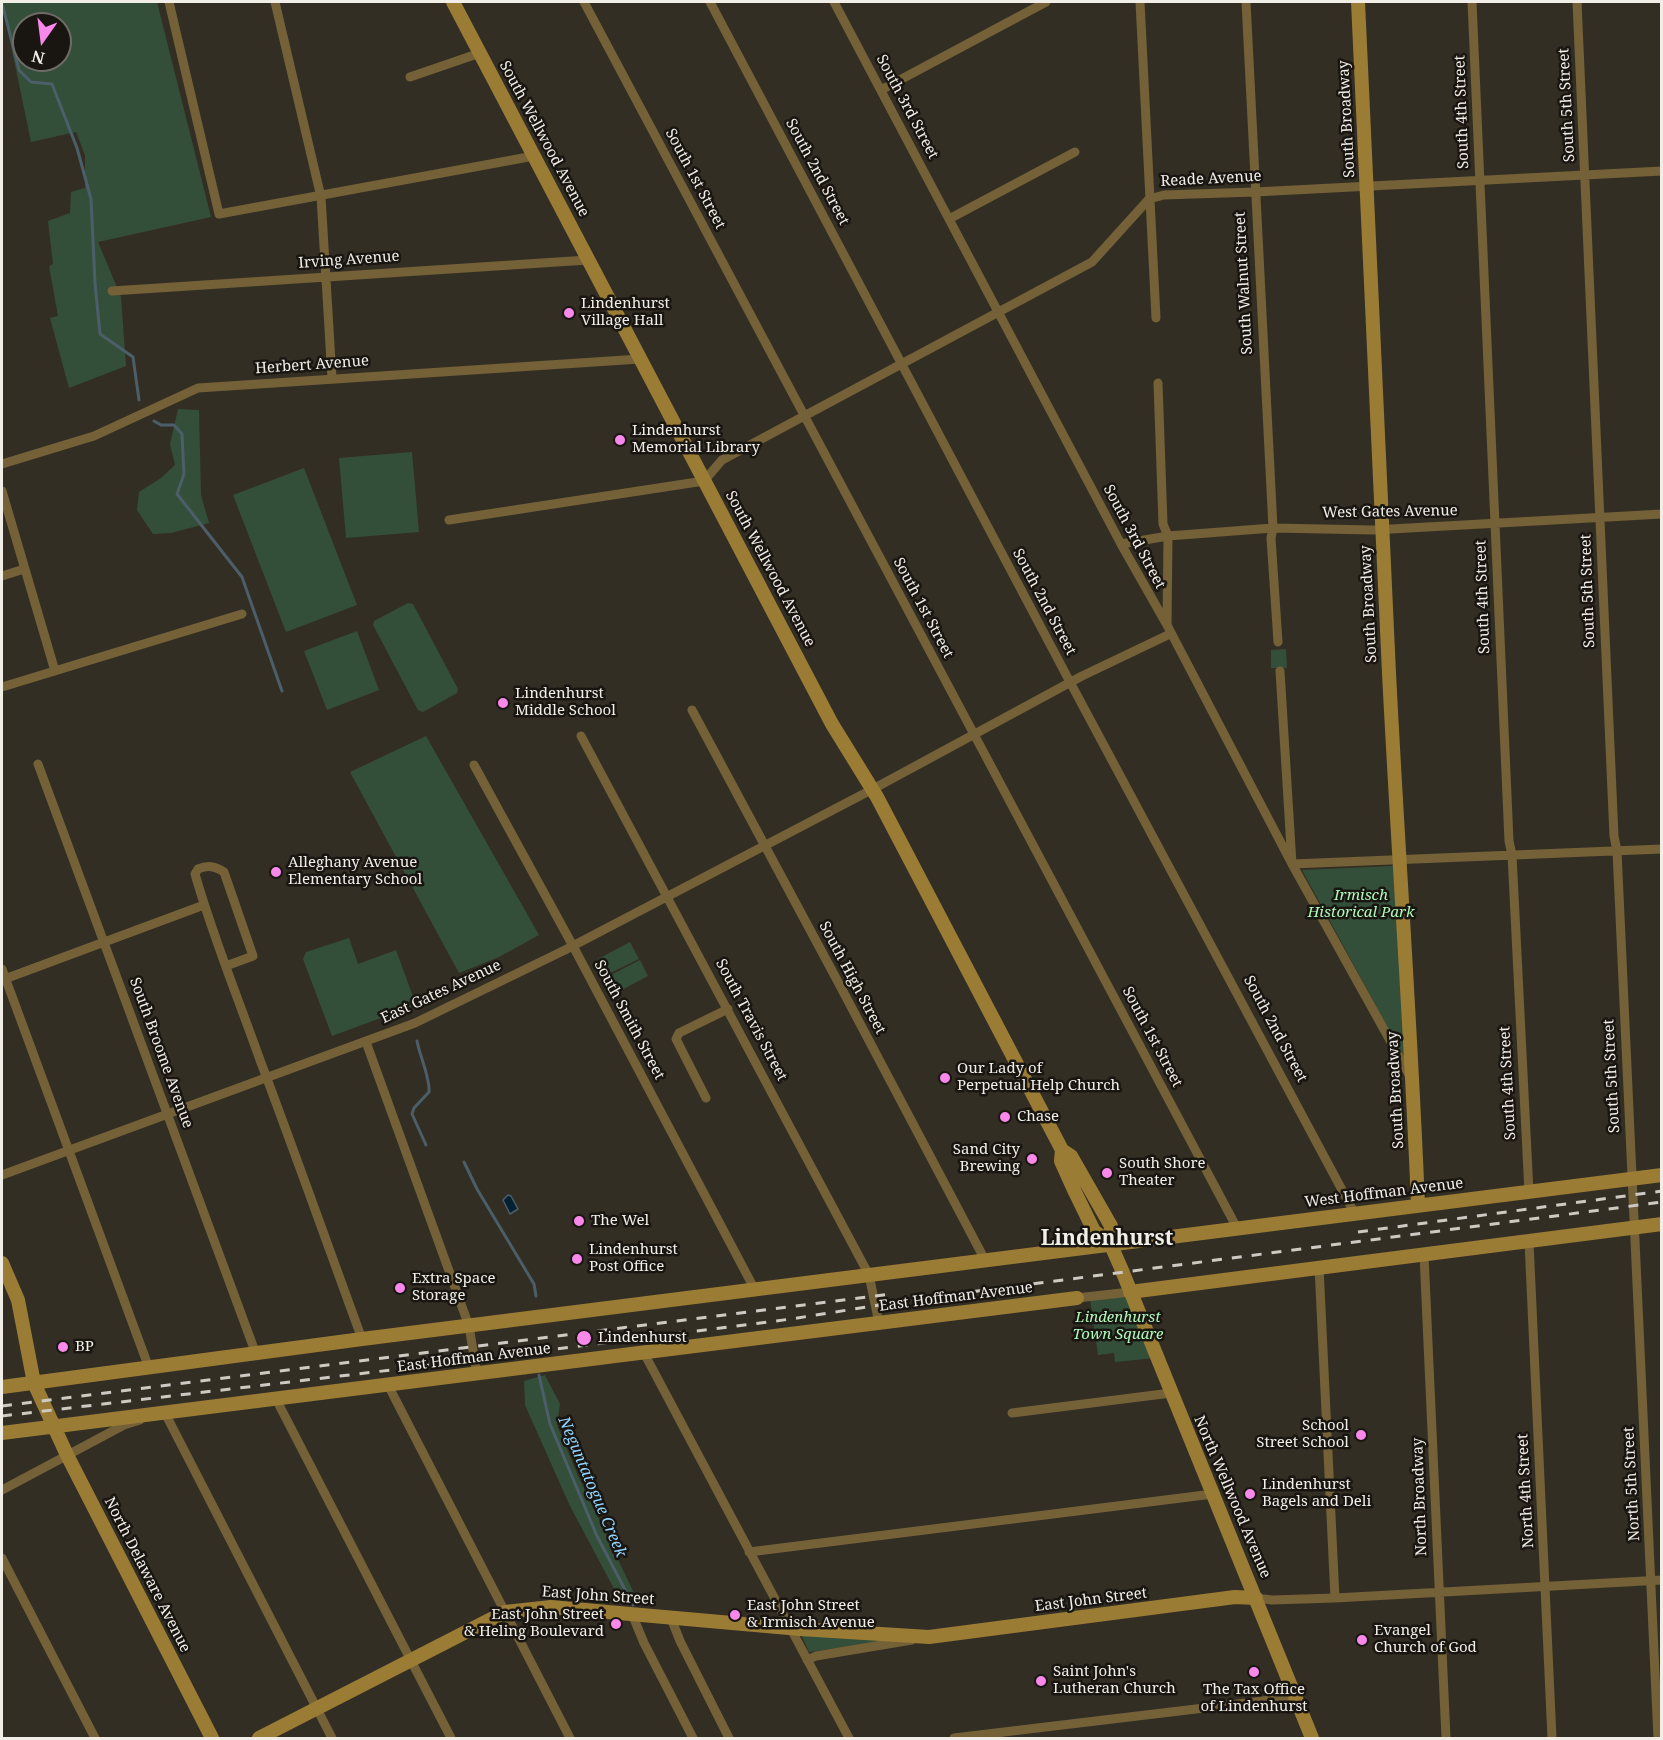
<!DOCTYPE html>
<style>
body{margin:0}
#map{position:relative;width:1663px;height:1740px;overflow:hidden;background:#332e24;font-family:"Noto Serif",serif}
canvas{display:block}
.frame{position:absolute;inset:0;border:3px solid #f1eee8;pointer-events:none}
.north{position:absolute;left:12px;top:12px;width:60px;height:60px;box-sizing:border-box;background:#191612;border:2px solid #6f6c68;border-radius:50%;rotate:194deg;font-size:16px;font-weight:700;line-height:24px;text-align:center;color:#f1eee8}
.north::after{content:'';display:block;margin:auto;width:21px;height:27px;background:#f888ea;clip-path:polygon(50% 0,100% 100%,50% 72%,0 100%)}
</style>
<div id="map">
<canvas width="1663" height="1740"></canvas>
<div class="frame"></div>
<div class="north">N</div>
</div>
<script>
const context = document.querySelector('canvas').getContext('2d');
context.lineJoin = 'round';
function paint(path, color) { context.fillStyle = color; context.fill(path, 'evenodd'); }
function stroke(path, color, width, dash) { context.strokeStyle = color; context.lineWidth = width; context.lineCap = dash ? 'butt' : 'round'; context.setLineDash(dash || []); context.stroke(path); }
function write(font, color, halo, rows, align = 'center') {
  context.font = font + ' "Noto Serif",serif'; context.lineWidth = 5; context.setLineDash([]); context.textBaseline = 'middle'; context.strokeStyle = halo; context.fillStyle = color; for (const [text, x, y, turn = 0] of rows) {
    context.save(); context.translate(x, y); context.rotate((+turn || 0) * Math.PI / 180); context.textAlign = isNaN(turn) ? turn : align; if (halo) context.strokeText(text, 0, 0); context.fillText(text, 0, 0); context.restore();
  }
}
const green = new Path2D(`
 M2 2H157L211 217 98 242 121 297 126 366 69 388 50 318 58 316 49 266 53 264 48 221 70 213 71 192 85 188V155L76 132 31 142ZM24 24H60V60H24Z
 M178 409 199 410 201 495 209 523 171 533 153 534 137 510 139 492 161 478 175 465 170 444Z
 M412 452 419 532 346 538 339 458Z
 M304 468 357 605 286 632 233 495Z
 M408 603 413 604 458 689 457 693 423 712 418 710 373 625 374 621Z
 M357 631 379 690 327 710 304 651Z
 M1286 649 1287 668H1271V650Z
 M426 736 539 935 499 957 459 973 350 772Z
 M1393 866 1409 1066 1302 870Z
 M349 938 358 964 396 950 416 1005 332 1036 303 959 306 952Z
 M630 942 639 959 606 975 598 959Z
 M640 960 648 976 616 993 607 977Z
 M1129 1293 1155 1358 1115 1362 1114 1353 1098 1355 1090 1298Z
 M545 1375 560 1404 557 1425 578 1476 634 1593 620 1600 570 1506 525 1405 524 1381Z
 M801 1634 880 1640 881 1642 809 1652Z`);
const water = new Path2D(`
 M508 1195 511 1196 518 1209 510 1214 503 1200Z`);
const stream = new Path2D(`
 M2 3 19 70 31 82 52 84 77 148 91 199 95 283 100 334 133 357 139 400
 M154 421 161 425H174L182 434 184 474 177 494 242 577 282 691
 M417 1041C420 1057 430 1077 429 1092L414 1108 412 1114 426 1145
 M464 1162 477 1189 534 1284 536 1296
 M539 1375 550 1424 597 1536 633 1605`);
const street = new Path2D(`
 M169 2 219 214 534 156
 M275 2 321 197 332 378
 M584 2 1237 1228
 M710 2 1070 682 1355 1214
 M834 2 1121 544 1167 625 1292 864 1411 1078
 M1140 2 1156 318
 M1246 2 1273 528 1271 538 1278 642
 M1472 2 1509 841 1512 855 1529 1192
 M1577 2 1614 836 1617 851 1658 1738
 M410 77 480 53
 M881 90 1046 2
 M949 219 1075 152
 M112 291 588 260
 M1158 383 1163 524 1168 536 1167 625
 M2 464 94 436 198 388 640 359
 M2 491 55 671
 M449 520 704 481 722 460 1092 262 1149 199 1164 195 1255 192 1662 171
 M1121 544 1168 536 1273 528 1373 530 1662 514
 M2 576 24 569
 M1280 671 1292 864 1662 849
 M2 687 242 614
 M692 710 837 980 985 1260
 M581 736 869 1275 879 1323
 M38 764 256 1354
 M474 765 573 946 755 1290
 M226 966 253 956 224 872C215 866 208 865 198 869L195 874C213 937 238 998 260 1060 295 1153 328 1246 362 1339
 M2 969 149 1368
 M2 980 204 905
 M366 1042 469 1326 477 1375
 M706 1098 676 1039 679 1033 728 1009
 M2 1175 415 1023 565 950 873 789 1082 676 1170 634
 M1529 1242 1552 1738
 M1424 1255 1446 1738
 M1319 1267 1335 1598
 M1077 1298 1130 1292
 M644 1353 849 1738
 M388 1385 570 1738
 M276 1399 451 1738
 M1012 1413 1171 1393
 M162 1414 165 1413 332 1738
 M2 1490 124 1425 140 1420
 M749 1552 1213 1494
 M2 1558 95 1738
 M1256 1598 1272 1600 1335 1598 1662 1580
 M632 1614 644 1643 693 1738
 M671 1618 680 1641 729 1738
 M807 1660 816 1656 912 1640
 M954 1738 1296 1697`);
const secondary = new Path2D(`
 M453 2 832 724 877 797 1062 1150 1071 1156 1111 1226 1110 1243
 M1358 2C1369 225 1377 449 1389 673 1398 851 1411 1028 1418 1205
 M1062 1150 1061 1161 1075 1192 1094 1231 1110 1243 1121 1268 1312 1738
 M2 1263 18 1300 34 1383 67 1455 212 1738
 M1130 1292 1662 1224
 M2 1387 362 1339 1662 1175
 M2 1433 1077 1298
 M259 1738 505 1612 551 1607 800 1629 929 1637 1235 1597 1256 1598`);
const rail = new Path2D(`
 M1358 1232 1662 1191
 M2 1406 891 1294
 M2 1416 391 1370 791 1319 917 1299 1662 1202`);
const markers = [
 [569,313,6,"#f888ea"],
 [620,440,6,"#f888ea"],
 [503,703,6,"#f888ea"],
 [276,872,6,"#f888ea"],
 [945,1078,6,"#f888ea"],
 [1005,1117,6,"#f888ea"],
 [1032,1159,6,"#f888ea"],
 [1107,1173,6,"#f888ea"],
 [579,1221,6,"#f888ea"],
 [577,1259,6,"#f888ea"],
 [400,1288,6,"#f888ea"],
 [584,1338,8,"#f888ea"],
 [63,1347,6,"#f888ea"],
 [1361,1435,6,"#f888ea"],
 [1250,1494,6,"#f888ea"],
 [735,1615,6,"#f888ea"],
 [616,1624,6,"#f888ea"],
 [1362,1640,6,"#f888ea"],
 [1254,1672,6,"#f888ea"],
 [1041,1681,6,"#f888ea"]
];
const streetNames = [
 ["South 5th Street",1567,105,-93],
 ["South 3rd Street",907,107,62],
 ["South 4th Street",1462,112,-92],
 ["South Broadway",1347,119,-93],
 ["South Wellwood Avenue",544,139,62],
 ["South 2nd Street",817,172,62],
 ["South 1st Street",695,179,62],
 ["Reade Avenue",1211,179,-3],
 ["Irving Avenue",349,260,-4],
 ["South Walnut Street",1244,283,-93],
 ["Herbert Avenue",312,365,-4],
 ["West Gates Avenue",1390,512,-1],
 ["South 3rd Street",1134,537,62],
 ["South Wellwood Avenue",770,569,62],
 ["South 5th Street",1588,591,-92],
 ["South 4th Street",1483,597,-92],
 ["South 2nd Street",1044,602,62],
 ["South Broadway",1369,604,-93],
 ["South 1st Street",923,608,62],
 ["South High Street",852,978,62],
 ["East Gates Avenue",441,992,-25],
 ["South Smith Street",629,1020,62],
 ["South Travis Street",751,1020,62],
 ["South 2nd Street",1275,1029,62],
 ["South 1st Street",1152,1037,62],
 ["South Broome Avenue",161,1053,70],
 ["South 5th Street",1612,1076,-93],
 ["South 4th Street",1508,1083,-93],
 ["South Broadway",1396,1090,-93],
 ["West Hoffman Avenue",1384,1193,-7],
 ["East Hoffman Avenue",956,1297,-7],
 ["East Hoffman Avenue",474,1358,-7],
 ["North 5th Street",1632,1484,-93],
 ["North 4th Street",1526,1491,-93],
 ["North Wellwood Avenue",1232,1497,67],
 ["North Broadway",1420,1497,-92],
 ["North Delaware Avenue",147,1575,63],
 ["East John Street",598,1596,4],
 ["East John Street",1091,1600,-7]
];
const poiNames = [
 ["Lindenhurst",581,304],
 ["Village Hall",581,321],
 ["Lindenhurst",632,431],
 ["Memorial Library",632,448],
 ["Lindenhurst",515,694],
 ["Middle School",515,711],
 ["Alleghany Avenue",288,863],
 ["Elementary School",288,880],
 ["Our Lady of",957,1069],
 ["Perpetual Help Church",957,1086],
 ["Chase",1017,1117],
 ["Sand City",1020,1150,"right"],
 ["Brewing",1020,1167,"right"],
 ["South Shore",1119,1164],
 ["Theater",1119,1181],
 ["The Wel",591,1221],
 ["Lindenhurst",589,1250],
 ["Post Office",589,1267],
 ["Extra Space",412,1279],
 ["Storage",412,1296],
 ["Lindenhurst",598,1338],
 ["BP",75,1347],
 ["School",1349,1426,"right"],
 ["Street School",1349,1443,"right"],
 ["Lindenhurst",1262,1485],
 ["Bagels and Deli",1262,1502],
 ["East John Street",747,1606],
 ["& Irmisch Avenue",747,1623],
 ["East John Street",604,1615,"right"],
 ["& Heling Boulevard",604,1632,"right"],
 ["Evangel",1374,1631],
 ["Church of God",1374,1648],
 ["Saint John's",1053,1672],
 ["Lutheran Church",1053,1689],
 ["The Tax Office",1254,1690,"center"],
 ["of Lindenhurst",1254,1707,"center"]
];
const parkNames = [
 ["Irmisch",1361,896],
 ["Historical Park",1361,913],
 ["Lindenhurst",1118,1318],
 ["Town Square",1118,1335]
];
const waterNames = [
 ["Neguntatogue Creek",592,1487,67]
];
const districtNames = [
 ["Lindenhurst",1107,1239]
];
paint(green, '#344f39');
paint(water, '#042133');
stroke(water, '#4b5e69', 1.5);
stroke(stream, '#4b5e69', 3);
stroke(street, '#746137', 9);
stroke(secondary, '#9b7c35', 14);
stroke(rail, '#cecac3', 3, [10, 10]);
for (const [x, y, r, color] of markers) { const dot = new Path2D(); dot.arc(x, y, r, 0, 2 * Math.PI); context.fillStyle = color; context.fill(dot); stroke(dot, '#191612', 2); }
write('15px', '#f1eee8', '#191612', streetNames);
write('15px', '#f1eee8', '#191612', poiNames, 'left');
write('italic 15px', '#aff9bc', '#191612', parkNames);
write('italic 16px', '#92d2fe', '#191612', waterNames);
write('bold 21px', '#f1eee8', '#191612', districtNames);
</script>
